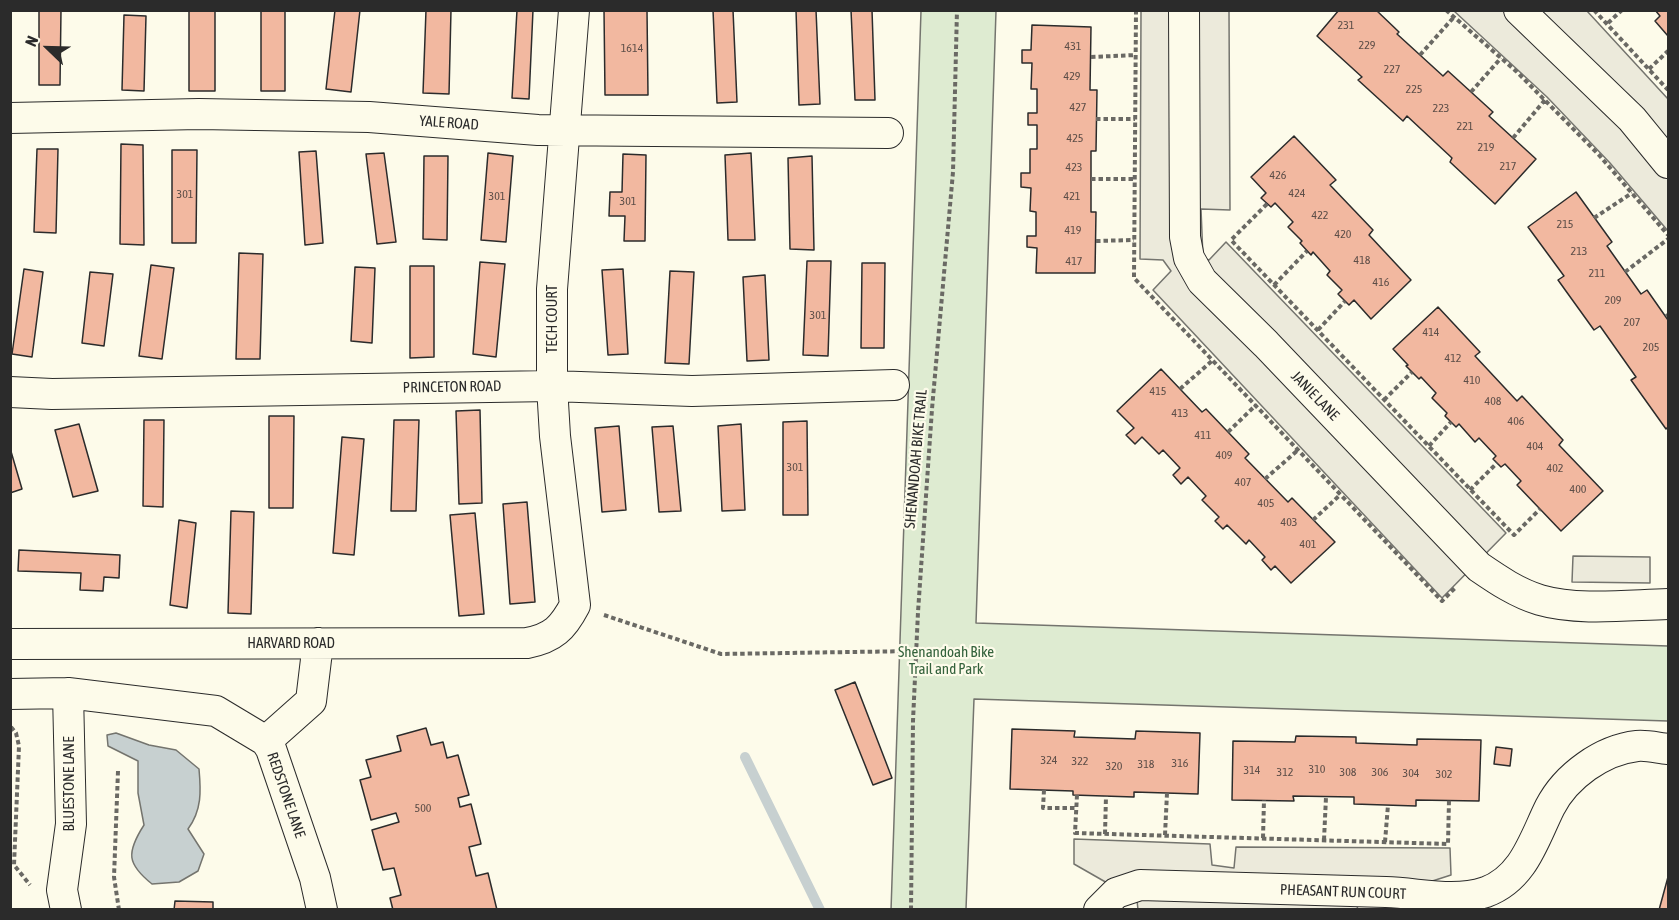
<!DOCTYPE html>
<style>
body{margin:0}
#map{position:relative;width:1679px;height:920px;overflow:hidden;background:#fdfbea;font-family:"Asap Condensed",sans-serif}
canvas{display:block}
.frame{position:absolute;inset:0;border:12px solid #2b2b2b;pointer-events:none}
.north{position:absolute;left:18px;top:18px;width:60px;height:60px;-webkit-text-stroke:4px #fdfbea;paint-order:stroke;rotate:293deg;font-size:16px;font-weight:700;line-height:24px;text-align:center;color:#2b2b2b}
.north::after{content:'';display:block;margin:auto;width:21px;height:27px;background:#2b2b2b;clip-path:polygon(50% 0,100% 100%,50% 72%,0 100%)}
</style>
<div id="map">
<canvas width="1679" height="920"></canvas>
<div class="frame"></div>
<div class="north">N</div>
</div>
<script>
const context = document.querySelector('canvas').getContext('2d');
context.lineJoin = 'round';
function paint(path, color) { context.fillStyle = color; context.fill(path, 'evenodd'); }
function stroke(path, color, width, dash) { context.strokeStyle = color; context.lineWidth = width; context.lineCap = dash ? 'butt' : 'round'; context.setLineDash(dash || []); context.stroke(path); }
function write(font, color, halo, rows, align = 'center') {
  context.font = font + ' "Asap Condensed",sans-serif'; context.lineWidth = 4.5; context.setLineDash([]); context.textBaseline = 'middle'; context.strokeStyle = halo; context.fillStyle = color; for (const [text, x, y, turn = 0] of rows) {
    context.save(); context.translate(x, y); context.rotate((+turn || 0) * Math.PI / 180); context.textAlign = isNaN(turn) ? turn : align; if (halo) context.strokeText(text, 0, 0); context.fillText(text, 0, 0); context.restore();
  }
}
const green = new Path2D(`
 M921 11H996L976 623 1668 646V721L974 699 966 909 891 910Z`);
const parking = new Path2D(`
 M1141 11H1229L1230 210 1201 209 1203 258 1209 260 1226 242 1506 533 1442 598 1153 290 1171 271 1163 260 1140 259Z
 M1454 11H1587L1668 99V231L1610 163 1547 97Z
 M1573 556 1650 557V583L1572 582Z
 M1074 839 1210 844 1212 865 1234 868 1236 847 1450 848 1451 875 1358 905 1357 909 1138 910 1137 900 1074 864Z`);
const water = new Path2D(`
 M116 733 149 745 176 750 199 769C201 791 202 810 188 829L204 854 198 871 179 882 152 884C127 864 126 853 144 825L138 793V761L108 746 107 735Z`);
const stream = new Path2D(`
 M745 757 820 910`);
const building = new Path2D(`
 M39 10H61L60 85H39Z
 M189 10H215V91H189Z
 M261 10H285V91H261Z
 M335 10H360L351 92 326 89Z
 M426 10H451L449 94 423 93Z
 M517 10H533L529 99 512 98Z
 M604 10H647L648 95H605Z
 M713 10H733L737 102 717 103Z
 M796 10H816L820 104 799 105Z
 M851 10H872L875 100H855Z
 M1339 10H1376L1399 32 1397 34 1443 76 1448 71 1493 112 1489 116 1536 159 1495 204 1450 162 1452 158 1407 116 1403 121 1358 80 1362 77 1317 36Z
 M1655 10H1668V36L1655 21 1660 16Z
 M124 15 146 16 144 91 122 90Z
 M1032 25 1091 27 1090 90H1097L1096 151H1091V212H1096L1095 273H1036L1037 248 1027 247V236H1036V212L1030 211 1031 188 1021 187V173H1030V149H1037V125H1028V113H1037V89H1031L1032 63H1022V50H1031Z
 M1294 136 1336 180 1330 185 1373 230 1369 235 1411 280 1371 319 1354 300 1349 305 1338 294 1342 290 1327 275 1330 271 1313 252 1311 255 1300 243 1302 241 1288 227 1293 222 1275 203 1271 207 1261 198 1266 193 1251 177Z
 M121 144 143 145 144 245 120 244Z
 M37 149H58L56 233 34 232Z
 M172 150H197L196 243H172Z
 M316 151 323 243 305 245 299 152Z
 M384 153 396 242 377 244 366 154Z
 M488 153 513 156 506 242 481 240Z
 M751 153 755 240H728L725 155Z
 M623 154 646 155 645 241H624L625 216H609L610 192H622Z
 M424 156H448L447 240 423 239Z
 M812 156 814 250 790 249 788 158Z
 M1576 192 1612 242 1607 246 1641 294 1647 290 1668 320V427L1666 429 1631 380 1636 377 1600 326 1594 330 1558 280 1564 276 1528 227Z
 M239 253 263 254 260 359H236Z
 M807 261H831L828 356 803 355Z
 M480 262 505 264 496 357 473 354Z
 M862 263H885L884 348H861Z
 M151 265 174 268 162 359 139 356Z
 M410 266H434V357L410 358Z
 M355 267 375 268 372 343 351 341Z
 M24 269 43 272 32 357 12 354Z
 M623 269 628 354 608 355 602 270Z
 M670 271 694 272 689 364 665 363Z
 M90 272 113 274 104 346 82 343Z
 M765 275 769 360 747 361 743 277Z
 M1438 307 1480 352 1475 356 1517 401 1522 396 1563 440 1559 445 1603 491 1561 531 1517 485 1521 481 1505 464 1501 467 1493 459 1496 456 1479 438 1475 442 1459 424 1456 427 1445 416 1447 413 1432 398 1436 393 1421 377 1419 379 1406 366 1408 365 1393 349Z
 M1161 369 1202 412 1206 409 1249 454 1245 458 1288 502 1292 498 1335 542 1291 583 1275 566 1271 570 1262 560 1265 557 1249 540 1246 544 1227 525 1223 529 1215 521 1219 517 1202 500 1206 496 1188 477 1181 484 1173 475 1180 468 1163 450 1159 454 1142 437 1135 444 1126 435 1134 428 1117 411Z
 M480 410 482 503 459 504 456 411Z
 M269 416H294L293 508H269Z
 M144 420H164L163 507 143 506Z
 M394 420H419L416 511H391Z
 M807 421 808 515H783V422Z
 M79 424 98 491 73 497 55 430Z
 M741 424 745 510 722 511 718 426Z
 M619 426 626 510 602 512 595 428Z
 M673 426 681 511 659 512 652 427Z
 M342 437 364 439 354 555 333 553Z
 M10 448 22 489 10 493Z
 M527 502 535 602 510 604 503 504Z
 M231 511 254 512 251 614 228 613Z
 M475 513 484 614 459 616 450 515Z
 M179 520 196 523 187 608 170 605Z
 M19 550 120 555 119 578 104 577 103 591 80 590 81 573 18 571Z
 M855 682 892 778 873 785 835 690Z
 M426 728 431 745 443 742 447 758 458 755 469 795 458 798 460 807 471 804 481 844 469 847 476 876 488 873 497 910H393L390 898 401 895 394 868 383 870 372 830 399 822 396 813 371 820 360 780 371 777 366 760 401 751 397 736Z
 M1012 729 1075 731 1074 737 1135 739 1136 731 1200 733 1198 794 1134 792V797L1073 795V791L1010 789Z
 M1296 736 1356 737V743L1417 745V739L1481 740 1479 801 1416 800V806L1354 804V797L1293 796 1294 801 1232 800 1233 741 1295 742Z
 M1496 747 1512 749 1510 766 1494 764Z
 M1668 877V910H1659Z
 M175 901 213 902V910H174Z`);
const path = new Path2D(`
 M1136 10 1134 278 1442 601 1456 587
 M1446 10 1517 72 1599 155 1668 235
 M1594 10 1668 90
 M1377 11 1378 10
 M1608 23 1622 10
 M1420 55 1454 17
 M1091 57 1136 55
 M1649 69 1668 51
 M1471 92 1501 58
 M1096 119H1135
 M1513 138 1545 100
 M1091 179H1135
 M1267 204 1231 240 1514 535 1540 509
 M1594 218 1632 193
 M1096 241 1134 240
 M1625 272 1668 239
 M1274 285 1307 251
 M1666 316 1668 315
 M1318 330 1345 301
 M1180 389 1213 360
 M1384 400 1412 372
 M1228 432 1256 405
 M1429 446 1451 422
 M1265 479 1298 450
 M1470 490 1497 463
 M1313 520 1340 495
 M604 615 721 654 916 651
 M11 727 16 733 19 746 14 865 30 885
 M118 771 114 877 119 910
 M1044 790 1043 808H1076
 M1077 795 1075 833 1448 844 1449 800
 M1105 834 1106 796
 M1165 835 1167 793
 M1263 838 1264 800
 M1324 840 1326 797
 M1385 842 1388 805
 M911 910 913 721 918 612 932 409 953 172 957 10`);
const minor = new Path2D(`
 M1184 10 1185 237 1189 258 1202 281 1266 344 1479 567C1498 580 1517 593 1540 600 1578 611 1628 605 1668 604
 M1519 10 1632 119 1668 163
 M10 118 199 114 369 117 538 130 888 133
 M10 392 52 394 552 386 692 391 894 385
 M10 644 527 643C553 638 563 628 575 605L555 436 552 386V289L574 10
 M10 694 68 693 216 711 266 741 271 749 315 878 322 910
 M266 741 311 701 318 643
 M66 910 62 890 71 824 68 693
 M1099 910 1116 893 1140 885C1222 888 1304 890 1386 892 1420 893 1453 903 1486 892 1524 878 1534 839 1550 807 1566 776 1602 750 1637 746 1647 745 1658 748 1668 749`);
const numberNames = [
 ["231",1346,25],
 ["229",1367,45],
 ["431",1073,46],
 ["1614",632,48],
 ["227",1392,69],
 ["429",1072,76],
 ["225",1414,89],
 ["427",1078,107],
 ["223",1441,108],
 ["221",1465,126],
 ["425",1075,138],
 ["219",1486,147],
 ["217",1508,166],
 ["423",1074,167],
 ["426",1278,175],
 ["424",1297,193],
 ["301",185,194],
 ["301",497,196],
 ["421",1072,196],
 ["301",628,201],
 ["422",1320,215],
 ["215",1565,224],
 ["419",1073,230],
 ["420",1343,234],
 ["213",1579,251],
 ["418",1362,260],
 ["417",1074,261],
 ["211",1597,273],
 ["416",1381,282],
 ["209",1613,300],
 ["301",818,315],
 ["207",1632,322],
 ["414",1431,332],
 ["205",1651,347],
 ["412",1453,358],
 ["410",1472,380],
 ["415",1158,391],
 ["408",1493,401],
 ["413",1180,413],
 ["406",1516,421],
 ["411",1203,435],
 ["404",1535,446],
 ["409",1224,455],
 ["301",795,467],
 ["402",1555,468],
 ["407",1243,482],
 ["400",1578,489],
 ["405",1266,503],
 ["403",1289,522],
 ["401",1308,544],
 ["324",1049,760],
 ["322",1080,761],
 ["316",1180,763],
 ["318",1146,764],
 ["320",1114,766],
 ["310",1317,769],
 ["314",1252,770],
 ["312",1285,772],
 ["308",1348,772],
 ["306",1380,772],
 ["304",1411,773],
 ["302",1444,774],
 ["500",423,808]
];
const streetNames = [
 ["YALE ROAD",449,123,4],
 ["TECH COURT",552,319,-90],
 ["PRINCETON ROAD",452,387,-1],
 ["JANIE LANE",1315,396,46],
 ["SHENANDOAH BIKE TRAIL",916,459,-85],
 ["HARVARD ROAD",291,643],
 ["BLUESTONE LANE",69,784,-90],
 ["REDSTONE LANE",286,795,71],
 ["PHEASANT RUN COURT",1343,892,2]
];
const parkNames = [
 ["Shenandoah Bike",946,652],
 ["Trail and Park",946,669]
];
paint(green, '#deebd1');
stroke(green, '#74746e', 1.5);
paint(parking, '#eceadb');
stroke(parking, '#74746e', 1.5);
paint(water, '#c7d0d0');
stroke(water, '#74746e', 1.5);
stroke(stream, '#c7d0d0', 10);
paint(building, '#f2b8a0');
stroke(building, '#2b2b2b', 1.5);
stroke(minor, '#2b2b2b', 32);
stroke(path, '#6a6964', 4, [4.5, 3]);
stroke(minor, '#fdfbea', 30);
write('12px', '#5d4e48', null, numberNames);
write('15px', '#2b2b2b', '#fdfbea', streetNames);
write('15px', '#34623c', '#fdfbea', parkNames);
</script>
